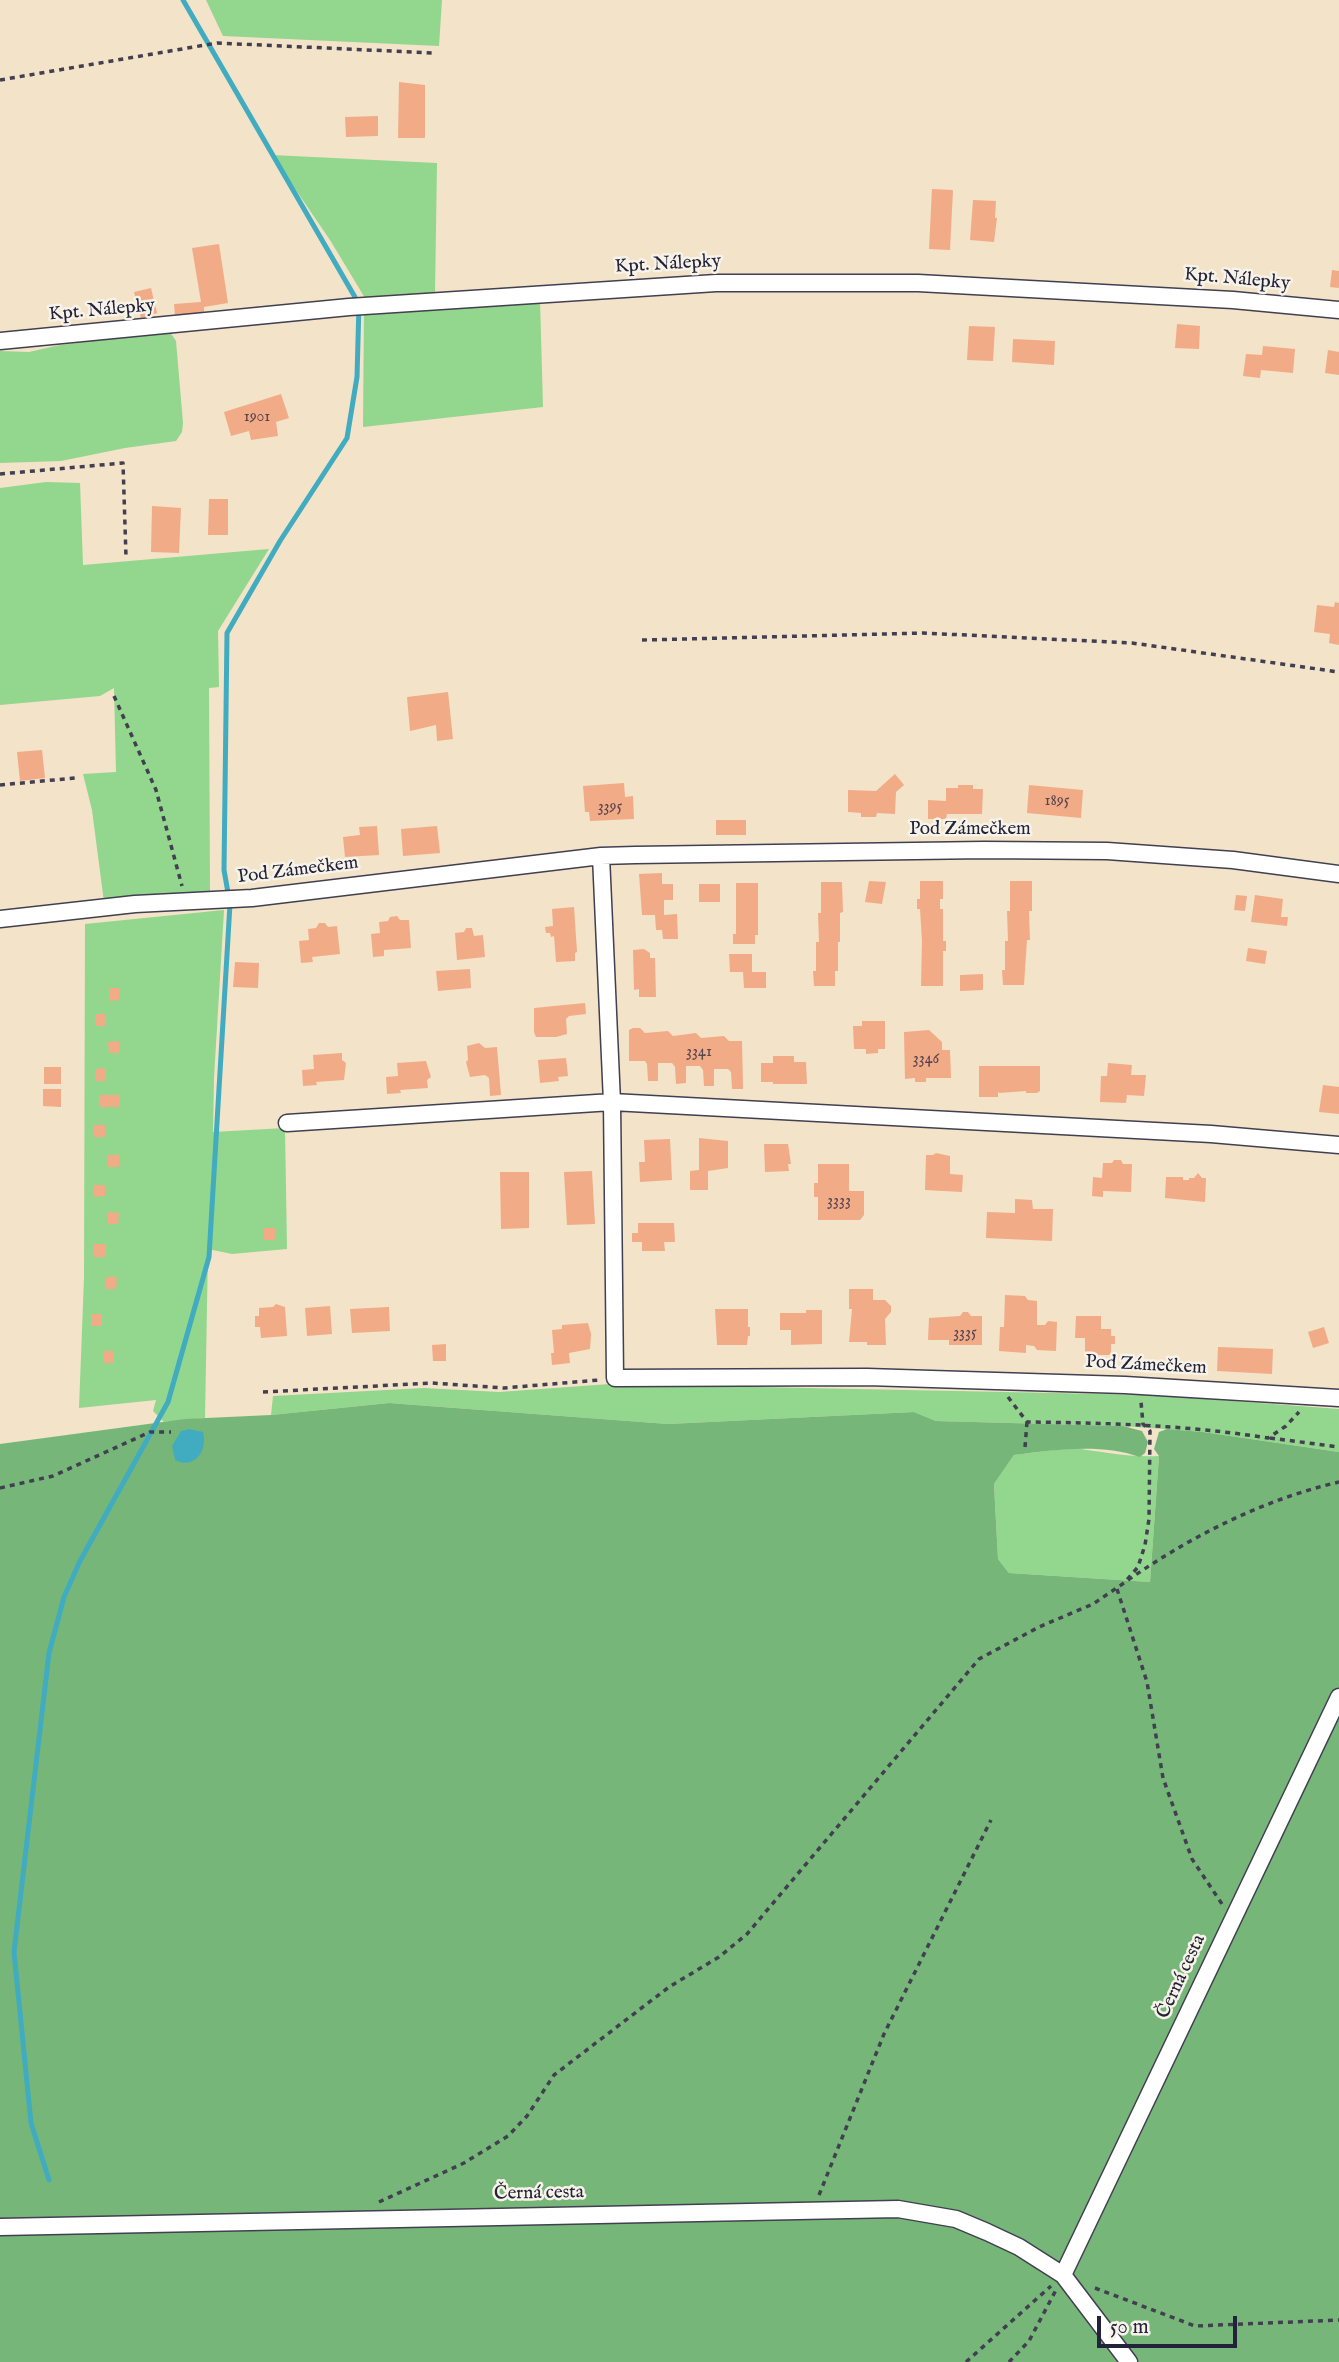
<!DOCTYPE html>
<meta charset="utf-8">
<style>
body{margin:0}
#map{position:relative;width:1339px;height:2362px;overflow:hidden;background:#f2e3c9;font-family:"IM FELL English",serif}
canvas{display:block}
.scale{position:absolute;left:1097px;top:2316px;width:140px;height:32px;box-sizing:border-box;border:4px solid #22223b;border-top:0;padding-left:9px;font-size:21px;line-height:24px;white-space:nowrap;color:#22223b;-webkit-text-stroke:5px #f7f3e8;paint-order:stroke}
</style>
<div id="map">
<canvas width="1339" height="2362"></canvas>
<div class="scale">50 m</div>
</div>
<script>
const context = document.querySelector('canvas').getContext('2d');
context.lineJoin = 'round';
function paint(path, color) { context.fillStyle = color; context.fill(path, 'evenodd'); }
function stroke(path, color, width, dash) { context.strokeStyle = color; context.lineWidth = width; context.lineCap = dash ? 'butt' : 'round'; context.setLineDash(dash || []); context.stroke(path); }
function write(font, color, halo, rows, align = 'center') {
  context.font = font + ' "IM FELL English",serif'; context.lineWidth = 5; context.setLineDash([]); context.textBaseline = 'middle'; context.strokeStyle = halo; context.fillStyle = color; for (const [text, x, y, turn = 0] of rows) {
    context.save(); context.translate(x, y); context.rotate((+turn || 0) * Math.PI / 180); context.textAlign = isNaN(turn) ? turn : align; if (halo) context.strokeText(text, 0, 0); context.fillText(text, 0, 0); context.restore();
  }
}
const green = new Path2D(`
 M206 0H442L439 46 223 36Z
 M272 155 437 163 435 293 365 298 330 240Z
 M540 300 543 407 363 427 364 311Z
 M170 332 176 341 183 423 182 432 176 441 125 448 61 461 0 463V351L29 352 60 345Z
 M46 482 80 483 83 565 269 549 218 631 219 687 209 688 210 891 104 902 92 810 83 774 116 772 114 688 100 696 0 705V488Z
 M224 910 214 1078 213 1132 285 1128 287 1249 232 1254 208 1249 205 1418 164 1422 153 1411 156 1400 79 1408 84 1278 85 924Z
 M610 1384 1153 1395 1339 1409V1452L1203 1432 1123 1426 936 1421 914 1412 668 1424 389 1403 271 1415 273 1396 424 1388 499 1392Z
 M1071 1448C1100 1451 1131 1458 1159 1456L1150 1582 1009 1573 998 1559 994 1484 1014 1455Z`);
const forest = new Path2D(`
 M389 1403 668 1424 914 1412 936 1421 1123 1426 1142 1431 1148 1442 1145 1453 1140 1457C1100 1443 1055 1450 1014 1455L994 1484 998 1559 1009 1573 1150 1582 1159 1456 1154 1449 1159 1432 1167 1429 1203 1432 1339 1452V2362H0V1444L185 1419 271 1415Z`);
const water = new Path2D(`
 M189 1429 203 1432C208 1451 194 1470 175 1460L172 1446 181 1431Z`);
const stream = new Path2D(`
 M49 2180 31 2123 14 1952 49 1653 64 1597 80 1561 168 1402 209 1257 230 904 224 870 227 633 280 541 347 438 357 377 359 304 183 0`);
const building = new Path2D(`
 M399 82 425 85V138H398Z
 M378 116V136L346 137 345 117Z
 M932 189 953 190 950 250 929 249Z
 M973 200 996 201 995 218H997L994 242 970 240Z
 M219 244 228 303 204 307V314L175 316 174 304 201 302 192 248Z
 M1332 270 1339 271V288L1330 287Z
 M151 288 157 313 141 318 134 292Z
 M1177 324 1200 326 1199 349 1175 348Z
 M969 326 995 327 993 361 967 360Z
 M1013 339 1055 341 1054 365 1012 362Z
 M1263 346 1295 349 1293 373 1261 370 1260 378 1243 376 1246 354 1262 355Z
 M1328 350 1339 352V375L1325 373Z
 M281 394 289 418 276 422 278 436 251 440 249 431 231 436 224 412Z
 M209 499H228V535H208Z
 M152 506 181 508 179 553 151 552Z
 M1335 602 1339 603V645L1329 643 1330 634 1314 632 1317 605 1334 607Z
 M448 692 453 739 437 741 436 725 410 731 407 697Z
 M42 750 45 778 20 781 17 752Z
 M895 774 904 785 896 792 895 814 877 813 876 817H861V813L848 812V790L876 791Z
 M624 783 625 797 633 796 634 819 590 821 589 812H585L583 786Z
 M958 785H973V789H983L982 814H947L946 819H928V800L946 801V788H958Z
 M1029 785 1083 790 1081 818 1027 813Z
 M716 820H746V835H716Z
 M377 826 379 855 345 857 343 837 360 835 359 827Z
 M437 826 440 853 403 856 401 829Z
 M662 873V884H673V900H664V915L677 914 678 939H663L662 930H656L655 915H642L639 874Z
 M869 881 886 882 882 904 865 902Z
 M920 881H943V899H940V909H943V941H946V951H943V986H921L922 941 920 909H917V899H920Z
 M1010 881H1032V911H1029L1030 940H1027L1024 985H1003L1002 970H1005V941H1008L1007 911H1010Z
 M821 882H842L843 912 840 913V942H838V971H835V986H814L813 971H816V942H819L818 913H821Z
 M736 883H758V935H755V944H733V934H736Z
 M699 884H720V902H699Z
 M1236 895 1247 896 1245 911 1234 910Z
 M1255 895 1283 899 1281 917H1288L1287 926 1251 922Z
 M574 907 577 952 575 953V961L556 962 554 936 551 937 550 933H546L545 927 553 926 552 909Z
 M397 916 400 920H409L411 948 384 950V956L373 957 371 934 380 933 379 922 388 921 390 917Z
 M319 923H325L328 927 337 926 340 954 312 957 313 962 301 963 299 941 309 940 308 929 316 928Z
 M466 928H472L474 936 483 935 485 957 457 960 455 933 464 932Z
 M1248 948 1267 951 1265 964 1246 961Z
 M644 949 650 953V958H655L656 997H639V989L634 990 633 950Z
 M729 954H752V972H766V988H744L743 972H730Z
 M235 962 259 963 258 988 233 987Z
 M470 969 471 988 438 991 436 971Z
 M983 974V990L960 991V975Z
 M109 988H120L119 1000 109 1001Z
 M585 1003 586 1014 569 1016 566 1019 567 1034 556 1037H536L534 1032V1008Z
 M95 1014H106V1026H95Z
 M862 1021H885V1049H878V1053L866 1054V1049H854L853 1026H862Z
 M633 1028H640L645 1033 668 1031 673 1036 696 1033 701 1038 724 1036 729 1041H742L743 1089H732L731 1072 728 1069H714V1086H704L703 1070 700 1066H686V1083L676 1084 675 1067 672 1063H658V1081H648L647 1064 645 1061H629V1030Z
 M929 1030 942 1042V1050H950L951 1078H926V1082H915V1078L905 1079 904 1032Z
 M119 1041V1053H109L108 1042Z
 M479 1043 485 1048 497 1047 501 1095 490 1096 489 1078 485 1075 470 1077 466 1062 468 1060 467 1046Z
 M342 1053V1060L346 1063 344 1080 316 1082 317 1085 303 1086 302 1070 314 1069 313 1055Z
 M773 1056H794V1062H806L807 1084H773V1082H761V1063H773Z
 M566 1058 568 1076 558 1077 559 1081 540 1083 538 1060Z
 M426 1061 431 1077 427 1080 428 1088 400 1090 401 1093 387 1094 386 1077 398 1076 397 1063Z
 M1108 1063 1132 1065 1131 1075H1146L1144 1096 1127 1095 1126 1103 1100 1102 1101 1076H1107Z
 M979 1066H1040V1091L1037 1093H1026V1091L999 1093 998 1091V1097H979Z
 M44 1067H61V1084H44Z
 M106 1068V1081H95V1069Z
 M1323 1085 1339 1087V1114L1319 1112Z
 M43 1089H61V1107L43 1106Z
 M99 1095H120L119 1107H99Z
 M94 1125H105V1137H94Z
 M699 1138 728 1141V1168L708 1171V1190H690V1171L699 1170Z
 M670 1139 672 1180 640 1182 639 1162H645L644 1140Z
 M764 1144H788L791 1164H788L789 1171 765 1172Z
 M936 1153 950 1156V1174L963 1175 962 1192 925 1190 926 1155H933Z
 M108 1155H119V1167H108Z
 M1114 1160H1121L1123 1164H1132L1131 1192 1103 1191V1197L1092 1196 1093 1177 1102 1178 1103 1163H1112Z
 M818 1164H849V1191H864V1215L860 1220H818V1197H814V1183H818Z
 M592 1171 595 1224 567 1225 564 1172Z
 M500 1172H529V1228L501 1229Z
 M1198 1173 1202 1178H1206L1205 1202 1165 1198 1166 1177H1183V1180H1189V1178H1194Z
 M94 1185H105V1196L94 1197Z
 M1015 1199 1032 1200 1033 1209H1053L1052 1241 986 1238 987 1212 1015 1213Z
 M108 1212 119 1213 118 1224H108Z
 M638 1223H674L675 1242H664L665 1251H642V1242H632V1233H638Z
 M264 1228H275V1240H264Z
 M94 1244H106V1257H94Z
 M106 1277H117L116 1289H106Z
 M849 1289H873V1300H885L891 1306V1312L885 1319 886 1345H867V1342H849L852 1309H849Z
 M1005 1295 1025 1296 1028 1300 1037 1301V1325H1045L1048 1321 1057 1322 1056 1351 1037 1350 1034 1346 1026 1345V1353L999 1351 1000 1327H1004Z
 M276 1304 285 1307 287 1336 261 1338 260 1327H255V1316H259V1308L273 1307Z
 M330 1306 332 1334 307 1336 305 1308Z
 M389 1307 390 1331 352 1333 350 1309Z
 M715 1309H748V1327H750V1336H748L747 1345H717Z
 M806 1310H822V1344L791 1345V1330H780V1313H806Z
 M963 1312H968L971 1316H982V1345H949V1340H928L929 1318 960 1316Z
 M91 1314H102V1326H91Z
 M1076 1316H1101V1329H1111V1336H1115V1344H1111V1355H1085V1338H1075Z
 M588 1323 591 1334 590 1349 569 1353 570 1363 552 1365 551 1353H554L552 1330 562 1329V1325Z
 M1324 1327 1329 1343 1313 1348 1308 1332Z
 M446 1344V1361H433L432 1345Z
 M1218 1347 1273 1349 1272 1374 1217 1371Z
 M103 1351H114V1363H103Z`);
const path = new Path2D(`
 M0 80 217 43 434 53
 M0 474 123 463 126 557
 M642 640 923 633 1132 643 1339 672
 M114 696 156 790 182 886
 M0 785 75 778
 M263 1392 432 1383 504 1388 599 1380
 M1008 1397 1027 1422C1110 1423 1185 1425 1268 1438L1286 1426 1299 1412
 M1270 1438 1339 1447
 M1025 1447 1027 1422
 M0 1488 53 1476 150 1432H171
 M1128 1580C1192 1536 1262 1500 1339 1482
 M1117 1589 1147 1682 1163 1778 1192 1859 1222 1904
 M819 2195 884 2034 991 1820
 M379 2202 464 2163 508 2136 527 2116 554 2075 669 1987 719 1957 747 1934 979 1659 1039 1627 1093 1604 1124 1583 1138 1567 1145 1545 1149 1519 1150 1431 1143 1424 1141 1402
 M1095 2288 1195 2326 1339 2320
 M966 2362 1051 2286
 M1009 2362 1029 2341 1056 2290`);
const street = new Path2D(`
 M0 341 349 307 716 283H918L1233 300 1339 310
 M601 856 612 1102 615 1378 867 1377 1125 1385 1339 1398
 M0 919 135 904 252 898 601 856 635 855 984 850 1107 851 1233 860 1339 874
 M287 1123 612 1102 1211 1134 1339 1145
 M0 2227 898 2209 956 2219 987 2232 1019 2247 1063 2275 1129 2362
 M1063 2275 1339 1697`);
const numberNames = [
 ["1901",257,418],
 ["1895",1057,802],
 ["3395",610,808],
 ["3341",699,1053],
 ["3346",926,1060],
 ["3333",839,1202],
 ["3335",965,1334]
];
const streetNames = [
 ["Kpt. Nálepky",668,265,-3],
 ["Kpt. Nálepky",1237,280,5],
 ["Kpt. Nálepky",102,311,-5],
 ["Pod Zámečkem",970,830],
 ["Pod Zámečkem",298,871,-7],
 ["Pod Zámečkem",1146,1366,3],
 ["Černá cesta",1182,1977,-65],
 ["Černá cesta",539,2194,-1]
];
paint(green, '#93d68e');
paint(forest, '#76b779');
paint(water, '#41abc0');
stroke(stream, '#41abc0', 5);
paint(building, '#f2ab87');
stroke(street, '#413f50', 19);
stroke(path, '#413f50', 3.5, [5, 5]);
stroke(street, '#fff', 16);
write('16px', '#56444e', null, numberNames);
write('19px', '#22223b', '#f7f3e8', streetNames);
</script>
